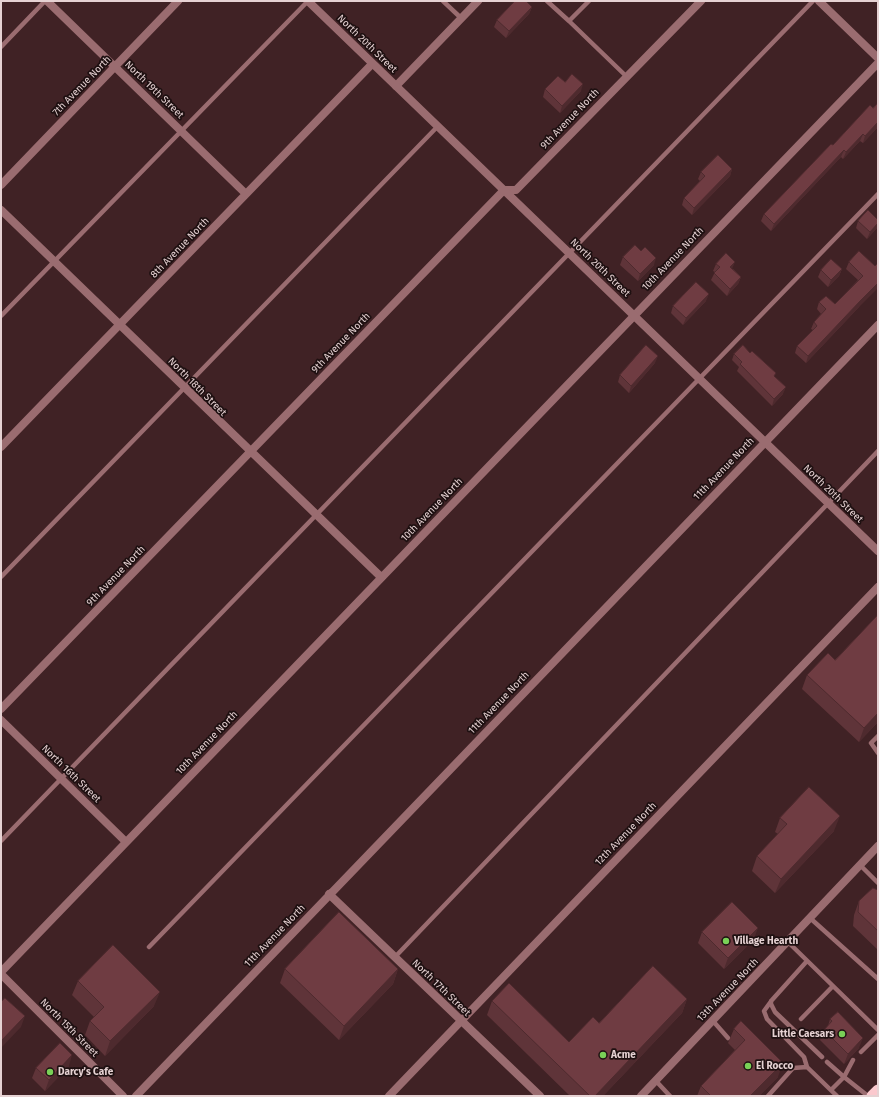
<!DOCTYPE html>
<meta charset="utf-8">
<style>
body{margin:0}
#map{position:relative;width:879px;height:1097px;overflow:hidden;background:#402225;font-family:"Fira Sans",sans-serif}
canvas{display:block}
.frame{position:absolute;inset:0;border:2px solid #e6d2d3;pointer-events:none}
</style>
<div id="map">
<canvas width="879" height="1097"></canvas>
<div class="frame"></div>
</div>
<script>
const context = document.querySelector('canvas').getContext('2d');
context.lineJoin = 'round';
function stroke(path, color, width, dash) { context.strokeStyle = color; context.lineWidth = width; context.lineCap = dash ? 'butt' : 'round'; context.setLineDash(dash || []); context.stroke(path); }
function paint(path, color) { context.fillStyle = color; context.fill(path, 'evenodd'); }
function write(font, color, halo, rows, align = 'center') {
  context.font = font + ' "Fira Sans",sans-serif'; context.lineWidth = 3.5; context.setLineDash([]); context.textBaseline = 'middle'; context.strokeStyle = halo; context.fillStyle = color; for (const [text, x, y, turn = 0] of rows) {
    context.save(); context.translate(x, y); context.rotate((+turn || 0) * Math.PI / 180); context.textAlign = isNaN(turn) ? turn : align; if (halo) context.strokeText(text, 0, 0); context.fillText(text, 0, 0); context.restore();
  }
}
const service = new Path2D(`
 M443 1 461 18
 M547 1 569 21
 M589 1 569 21 626 76
 M1 47 45 1
 M1 316 308 1
 M1 577 438 126
 M878 736 871 743 878 753
 M1 841 813 1
 M860 865 878 883
 M810 918 878 979
 M788 942 878 1030
 M149 947 878 194
 M395 957 878 451
 M807 961 772 1000 764 1011 767 1019 804 1057 807 1067 837 1096
 M771 1001V1004L775 1012 822 1057
 M801 1019 833 986
 M713 1021 728 1038
 M861 1052 878 1035
 M853 1060 844 1077 868 1096
 M827 1062 844 1077 831 1090
 M656 1081 670 1096
 M768 1096 793 1068 807 1067`);
const minor = new Path2D(`
 M47 1 246 194
 M819 1 878 58
 M396 86 478 1
 M1 185 178 1
 M1 210 381 577
 M1 447 372 64
 M1 709 504 190H516L701 1
 M1 720 126 842
 M329 894 540 1096
 M1 972 878 63
 M1 974 123 1096
 M136 1096 878 325
 M389 1096 878 587
 M641 1096 878 846`);
const tertiary = new Path2D(`
 M308 1 878 551`);
const trunk = new Path2D(`
 M872 1096 878 1090`);
const wall = new Path2D(`
 M532 7 529 14 506 38 494 27 497 20Z
 M565 82 581 91 560 113 543 97 545 89Z
 M878 103V127L863 143 860 141 843 159 841 157 771 231 761 221 764 214 833 145Z
 M732 169 730 176 692 215 682 205 684 198 700 181 698 179 701 172Z
 M878 220V226L877 228 867 239 856 228 858 221Z
 M623 257 654 265 638 281 620 265Z
 M849 262 875 266 859 307 806 363 795 353 797 346 813 330 811 329 814 322 821 314 817 309 819 302 835 304 858 280 846 269Z
 M716 264 733 269 741 277 738 284 727 296 711 280 715 272 713 271Z
 M842 269 839 276 828 287 818 277 821 270Z
 M706 301 683 325 671 313 673 306Z
 M734 354 775 377 783 394 772 406 737 371 739 367 732 360Z
 M655 363 629 393 618 382 620 375Z
 M878 615V722L859 742 802 689 807 675 835 660Z
 M780 818 834 831 775 893 752 871 757 856 778 834 775 832Z
 M878 890V950L853 926 854 915 859 901Z
 M702 932 754 939 724 969 698 943Z
 M285 969H398L393 984 339 1040 280 983Z
 M78 981 154 1006 105 1056 85 1035 90 1021 94 1017 72 995Z
 M687 999 682 1013 603 1096H570L487 1015 492 1001 569 1042 599 1023Z
 M830 1019 859 1048 844 1064 820 1040 824 1030 828 1026Z
 M741 1021 778 1077 759 1096H697L701 1086 735 1050 728 1043 734 1029Z
 M69 1066 45 1091 32 1078 36 1068Z`);
const shadedWall = new Path2D(`
 M532 7 529 14 506 38 509 31Z
 M583 84 581 91 560 113 562 106Z
 M878 122V127L863 143 865 136Z
 M863 134 860 141 843 159 846 152Z
 M844 150 841 157 771 231 774 224Z
 M732 169 730 176 692 215 694 208Z
 M878 223 877 228 867 239 870 232Z
 M656 258 654 265 638 281 640 274Z
 M735 262 732 269 730 267Z
 M842 269 839 276 828 287 831 280Z
 M741 277 738 284 727 296 730 289Z
 M878 283V288L859 307 806 363 808 356 861 300Z
 M709 294 706 301 683 325 686 318Z
 M658 356 655 363 629 393 631 386Z
 M786 387 783 394 772 406 774 399Z
 M878 713V722L859 742 864 728Z
 M840 816 834 831 775 893 781 879Z
 M758 928 754 939 724 969 728 958Z
 M398 969 393 984 339 1040 344 1026Z
 M160 992 154 1006 105 1056 110 1041Z
 M687 999 682 1013 603 1096H595Z
 M25 1016 21 1027 1 1048V1041Z
 M863 1038 859 1048 844 1064 848 1054Z
 M72 1055 69 1066 45 1091 49 1080Z
 M783 1063 778 1077 759 1096H750Z`);
const building = new Path2D(`
 M515 1H526L532 7 509 31 497 20Z
 M572 74 583 84 562 106 545 89 558 76 565 82Z
 M878 103V122L865 136 863 134 846 152 844 150 774 224 764 214 831 144 833 145 870 105 873 108Z
 M718 155 732 169 694 208 684 198 705 176 701 172Z
 M868 210 878 220V223L870 232 858 221Z
 M635 245 641 251 645 247 656 258 640 274 623 257Z
 M859 251 875 266 878 263V283L861 300 808 356 797 346 817 326 814 322 826 309 819 302 826 296 835 304 863 276 849 262Z
 M726 253 735 262 730 267 741 277 730 289 714 273 720 267 716 264Z
 M831 259 842 269 831 280 821 270Z
 M696 282 709 294 686 318 673 306Z
 M646 345 658 356 631 386 620 375Z
 M743 345 750 353 752 351 776 373 774 376 786 387 774 399 740 364 742 362 734 354Z
 M878 615V713L864 728 807 675 828 653 835 660Z
 M809 787 840 816 781 879 757 856 787 824 780 818Z
 M873 888 878 890V931L858 912 859 901Z
 M732 902 758 928 728 958 702 932Z
 M339 912 398 969 344 1026 285 969Z
 M113 945 160 992 110 1041 90 1021 104 1007 78 981Z
 M653 966 687 999 595 1096H590L492 1001 509 983 569 1042 593 1017 599 1023Z
 M5 998 25 1016 1 1041V1002Z
 M838 1012 863 1038 848 1054 824 1030 832 1021 830 1019Z
 M741 1021 783 1063 750 1096H711L701 1086 745 1040 734 1029Z
 M60 1043 72 1055 49 1080 36 1068Z`);
const markers = [
 [726,941,4,"#79d157"],
 [842,1034,4,"#79d157"],
 [603,1055,4,"#79d157"],
 [748,1066,4,"#79d157"],
 [50,1072,4,"#79d157"]
];
const streetNames = [
 ["North 20th Street",367,44,44],
 ["7th Avenue North",82,86,-46],
 ["North 19th Street",154,90,44],
 ["9th Avenue North",570,119,-46],
 ["8th Avenue North",180,248,-46],
 ["10th Avenue North",673,259,-46],
 ["North 20th Street",600,268,44],
 ["9th Avenue North",341,343,-46],
 ["North 18th Street",197,387,45],
 ["11th Avenue North",724,469,-46],
 ["North 20th Street",833,494,44],
 ["10th Avenue North",432,510,-46],
 ["9th Avenue North",116,576,-46],
 ["11th Avenue North",499,703,-46],
 ["10th Avenue North",207,743,-46],
 ["North 16th Street",71,774,44],
 ["12th Avenue North",626,834,-46],
 ["11th Avenue North",275,936,-46],
 ["North 17th Street",441,988,44],
 ["13th Avenue North",728,990,-46],
 ["North 15th Street",69,1028,45]
];
const poiNames = [
 ["Village Hearth",734,941],
 ["Little Caesars",834,1034,"right"],
 ["Acme",611,1055],
 ["El Rocco",756,1066],
 ["Darcy’s Cafe",58,1072]
];
stroke(service, '#9a6c70', 4.5);
stroke(minor, '#9a6c70', 8);
stroke(tertiary, '#9a6c70', 8);
stroke(trunk, '#fbc9ce', 11);
paint(wall, '#5f3439');
paint(shadedWall, '#4e2a2e');
paint(building, '#6f3c42');
stroke(building, '#4e2a2e', 1);
for (const [x, y, r, color] of markers) { const dot = new Path2D(); dot.arc(x, y, r, 0, 2 * Math.PI); context.fillStyle = color; context.fill(dot); stroke(dot, '#1e1011', 1.5); }
write('10px', '#e6d2d3', '#1e1011', streetNames);
write('bold 10px', '#e6d2d3', '#1e1011', poiNames, 'left');
</script>
